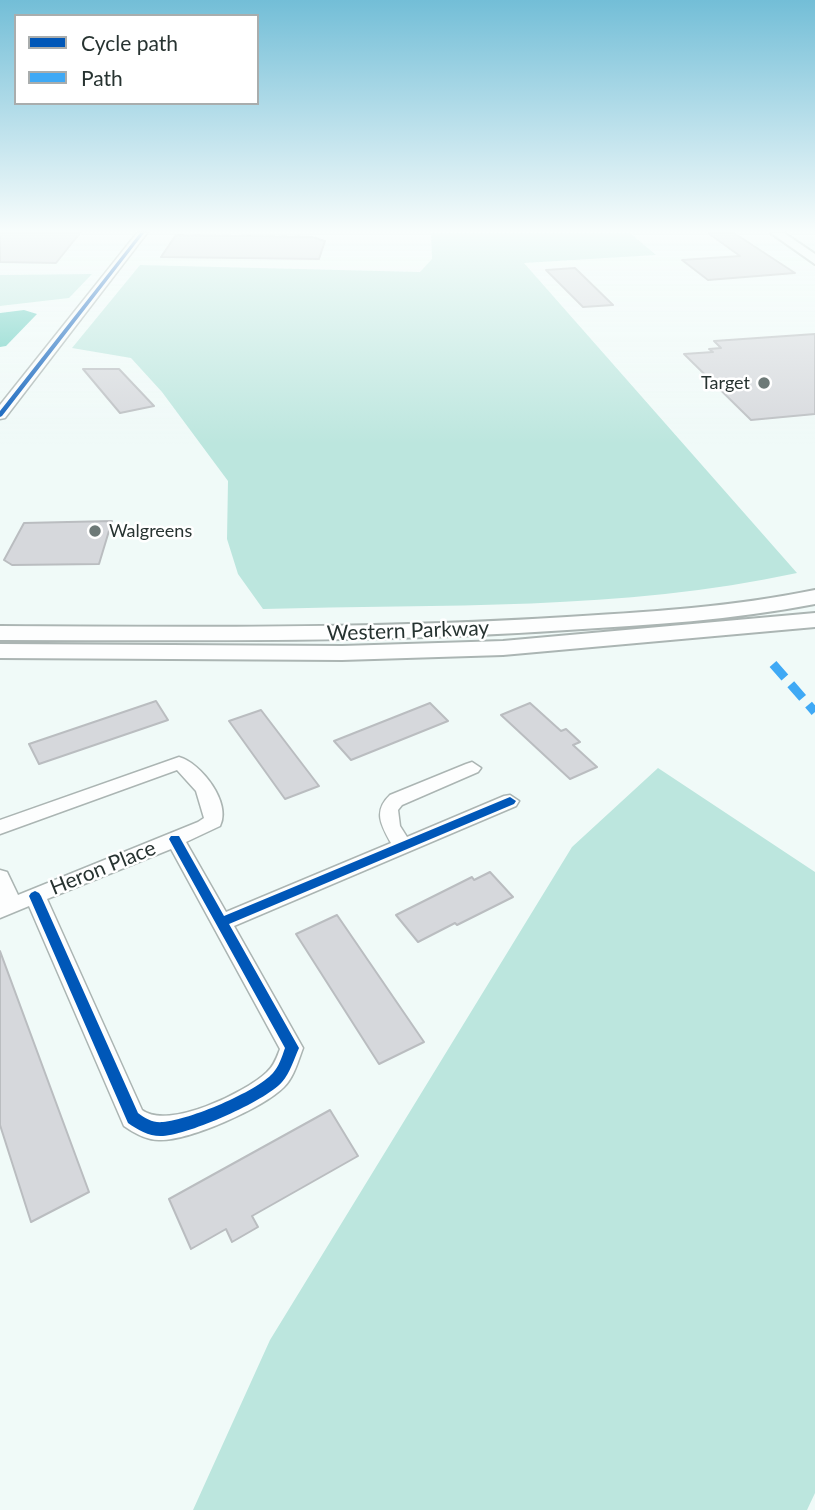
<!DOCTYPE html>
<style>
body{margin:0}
#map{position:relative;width:815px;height:1510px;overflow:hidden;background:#f0faf8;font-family:Lato,sans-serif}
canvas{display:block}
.legend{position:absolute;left:14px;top:14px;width:245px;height:91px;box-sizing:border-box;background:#fff;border:2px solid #a9adad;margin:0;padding:9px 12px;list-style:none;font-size:21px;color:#273331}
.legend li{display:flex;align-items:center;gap:14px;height:35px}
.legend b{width:35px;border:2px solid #a9adad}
</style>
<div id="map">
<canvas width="815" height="1510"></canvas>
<ul class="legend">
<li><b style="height:9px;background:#0057b8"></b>Cycle path</li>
<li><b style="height:9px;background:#3fa9f5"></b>Path</li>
</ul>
</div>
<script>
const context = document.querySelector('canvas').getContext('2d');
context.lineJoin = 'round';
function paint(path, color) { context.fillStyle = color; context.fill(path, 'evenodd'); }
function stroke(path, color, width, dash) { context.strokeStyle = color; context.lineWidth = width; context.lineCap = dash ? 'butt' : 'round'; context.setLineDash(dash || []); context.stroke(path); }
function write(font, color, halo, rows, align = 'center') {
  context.font = font + ' Lato,sans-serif'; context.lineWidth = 5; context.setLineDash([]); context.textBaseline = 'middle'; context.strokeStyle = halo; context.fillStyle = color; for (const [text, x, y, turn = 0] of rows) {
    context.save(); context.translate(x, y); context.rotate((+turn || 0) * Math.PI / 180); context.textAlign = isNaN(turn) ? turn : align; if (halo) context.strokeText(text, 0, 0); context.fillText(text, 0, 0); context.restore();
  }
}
const green = new Path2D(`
 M431 233H630L656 255 524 263 797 573C623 611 440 604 263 609L238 574 227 539 228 481 162 392 131 358 72 348 140 265 420 272 432 259Z
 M92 274 69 298 0 306V275Z
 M658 768 815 872V1493L807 1510H193L270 1340 572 847Z`);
const water = new Path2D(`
 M24 310 37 314 6 346 0 347V313Z`);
const building = new Path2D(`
 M0 233H80L56 263 0 262Z
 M708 233H734L795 273 708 280 682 260 740 256Z
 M176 235 312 237 325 241 319 259 161 257Z
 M575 268 613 305 583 307 546 270Z
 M815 334V414L751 420 684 354 713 352 709 349 721 348 714 341Z
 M83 369H119L154 406 120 413Z
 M112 521 99 564 12 565 4 560 24 523Z
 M156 701 168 720 39 764 29 744Z
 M430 703 448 721 351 760 334 741Z
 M530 703 561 731 566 729 580 742 573 745 597 767 570 779 501 715Z
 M261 710 319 786 285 799 229 721Z
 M490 872 513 897 457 925 455 923 418 942 396 915 472 877 474 880Z
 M337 915 424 1042 379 1064 296 934Z
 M0 951 89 1192 31 1222 0 1125Z
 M330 1110 358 1156 252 1216 258 1227 232 1242 226 1229 191 1249 169 1199Z`);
const minor = new Path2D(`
 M179 757C201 763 232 803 220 826L186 842 226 912 391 843C381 825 373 811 390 795L466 764 472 762 481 768 478 772 402 805 398 810 400 826 407 837 504 796 510 795 519 801 516 806 234 926 303 1048C298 1061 294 1077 284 1087 263 1108 189 1141 159 1140 147 1140 134 1133 124 1126L29 906 0 918V870L7 872 18 895 198 822 204 818 196 791 177 770 0 834V820ZM171 849 280 1049C277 1057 274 1066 267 1072 245 1093 168 1130 142 1110L47 899Z`);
const tertiary = new Path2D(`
 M137 233H147L5 418 0 419V405Z`);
const secondary = new Path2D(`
 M771 233H784L815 254V264Z
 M815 590V604C733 620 650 625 567 630 378 643 189 640 0 640V626C189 627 378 629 567 617 650 612 733 607 815 590Z
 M815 613V627L503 655 342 660 0 658V644L342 646 503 641Z`);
const quiet = new Path2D(`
 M773 664 815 712`);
const cycleway = new Path2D(`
 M140 233H144L2 416 0 417V411Z
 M510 797 516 801 514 804 229 924 299 1048C294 1059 290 1073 282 1082 264 1102 190 1134 163 1136 150 1137 138 1130 128 1123L29 896 31 893 35 891 39 893 41 896 138 1113C146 1119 153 1123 163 1122 189 1120 256 1092 273 1073 279 1066 282 1057 285 1048L169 839 171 836H179L224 916Z`);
const markers = [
 [764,383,7,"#6d7977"],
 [95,531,7,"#6d7977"]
];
const farPoinames = [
 ["Target",750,383],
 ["Walgreens",109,531,"left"]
];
const streetNames = [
 ["Western Parkway",408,631,-2],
 ["Heron Place",103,868,-22]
];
paint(green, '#bce6de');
paint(water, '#65ccbe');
paint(building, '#d6d8dc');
stroke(building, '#babdc0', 2);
stroke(minor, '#abb5b3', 3);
stroke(tertiary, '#abb5b3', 3);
stroke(secondary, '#abb5b3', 4);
paint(minor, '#fdfefe');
paint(tertiary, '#fdfefe');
paint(secondary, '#fdfefe');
stroke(quiet, '#3fa9f5', 9, [18, 9]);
paint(cycleway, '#0057b8');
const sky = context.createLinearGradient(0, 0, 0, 444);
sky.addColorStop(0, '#73bed7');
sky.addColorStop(0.52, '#f8fdfc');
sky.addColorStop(1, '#f8fdfc00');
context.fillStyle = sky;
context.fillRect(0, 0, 815, 444);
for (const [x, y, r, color] of markers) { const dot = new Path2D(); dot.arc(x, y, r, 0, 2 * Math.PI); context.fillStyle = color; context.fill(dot); stroke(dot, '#fff', 2.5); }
write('18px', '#273331', '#fff', farPoinames, 'right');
write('21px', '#273331', '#fff', streetNames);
</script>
